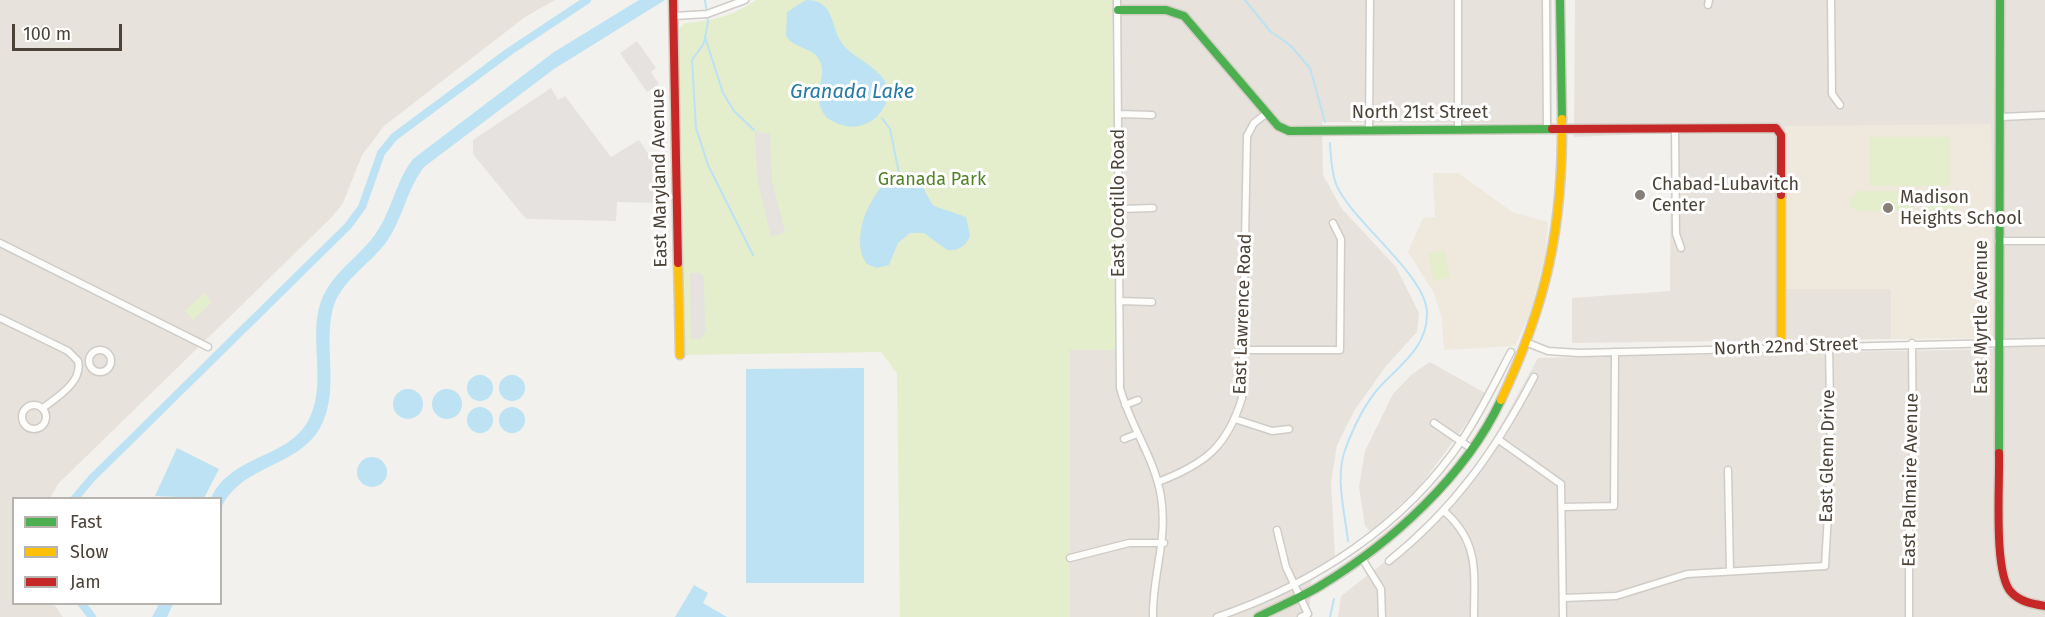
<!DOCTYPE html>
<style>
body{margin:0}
#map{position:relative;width:2045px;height:617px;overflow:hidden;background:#f3f1ee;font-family:"Fira Sans",sans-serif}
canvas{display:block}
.legend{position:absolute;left:12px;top:497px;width:210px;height:108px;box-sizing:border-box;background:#fff;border:2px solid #b7b3af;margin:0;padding:8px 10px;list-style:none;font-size:18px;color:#4b4238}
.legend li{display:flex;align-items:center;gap:12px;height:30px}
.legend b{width:30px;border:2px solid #b7b3af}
.scale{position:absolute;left:12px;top:24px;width:110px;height:27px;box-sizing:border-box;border:3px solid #4b4238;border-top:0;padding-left:8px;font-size:18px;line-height:21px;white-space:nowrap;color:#4b4238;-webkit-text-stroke:4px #fff;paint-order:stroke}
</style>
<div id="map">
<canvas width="2045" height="617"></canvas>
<ul class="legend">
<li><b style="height:8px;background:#4caf50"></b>Fast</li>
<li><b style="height:8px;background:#ffc107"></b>Slow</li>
<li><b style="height:8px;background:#c62828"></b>Jam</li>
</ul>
<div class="scale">100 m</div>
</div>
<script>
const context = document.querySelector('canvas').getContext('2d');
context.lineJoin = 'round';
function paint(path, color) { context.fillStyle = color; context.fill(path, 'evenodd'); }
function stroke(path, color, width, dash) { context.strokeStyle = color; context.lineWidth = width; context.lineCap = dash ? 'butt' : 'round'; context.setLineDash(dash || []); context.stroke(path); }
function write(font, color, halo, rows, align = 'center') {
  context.font = font + ' "Fira Sans",sans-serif'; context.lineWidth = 6; context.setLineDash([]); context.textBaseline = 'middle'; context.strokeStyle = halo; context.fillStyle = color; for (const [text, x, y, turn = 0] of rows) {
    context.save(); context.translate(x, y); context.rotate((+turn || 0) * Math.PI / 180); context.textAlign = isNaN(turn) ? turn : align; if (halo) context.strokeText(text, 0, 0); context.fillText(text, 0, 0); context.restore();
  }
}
const residential = new Path2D(`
 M0 0H555L525 17 384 126 362 155 343 203 332 217 58 484 50 498H14V604H54L63 617H0Z
 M1112 0H1552V124L1322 122 1323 175 1342 209 1396 267 1419 313 1417 332 1386 366 1354 411 1337 445 1331 482 1335 556 1312 570 1309 617H1070V350H1115Z
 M1575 0H2045V617H1338L1341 596 1382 564 1440 508 1486 452 1538 358 1993 349 1991 124 1891 289V339L1572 343V298L1670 291 1671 133 1574 137Z
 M1430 362 1485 393 1478 408 1420 486 1371 532 1365 526 1359 487 1365 451 1393 394 1411 375Z`);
const education = new Path2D(`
 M1991 124 1993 338 1891 339V289H1785V126Z
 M1433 173H1458L1512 212 1548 222 1545 256 1531 310 1515 346 1444 350 1442 318 1434 293 1408 252 1423 218 1435 217Z`);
const green = new Path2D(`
 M756 0H1112L1115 350H1070V617H900L897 373 881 352 685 355 679 29 685 23C711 21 734 16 756 0Z
 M1869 137H1950V186H1869Z
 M1855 191H1914V211H1855V208H1849V197H1855Z
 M1927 203H1955V218H1927Z
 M1444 250 1450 277 1434 281 1428 253Z
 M204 293 212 302 193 320 185 311Z`);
const parking = new Path2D(`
 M637 41 656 68 651 72 659 84 647 92 620 53Z
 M551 88 558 100 565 96 611 157 639 140 657 167V203L617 202 616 221 526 219 473 154V140Z
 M755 131 770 134 772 182 785 232 771 237 757 177Z
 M690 273H700L704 277 705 332 700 339H691Z`);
const water = new Path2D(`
 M639 0H665L554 69 424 167C407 189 403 218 387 241 371 264 341 280 333 308 323 347 340 389 321 426 299 468 243 463 221 508L220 498H211C232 454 287 459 308 421 327 387 310 344 319 308 327 276 356 260 374 236 392 212 395 182 413 159L554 52Z
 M806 0C834 0 830 24 841 42 854 62 900 72 885 105 881 113 874 121 865 124 852 130 837 125 826 117 809 92 828 80 820 61 814 47 794 49 786 36L787 12Z
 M899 173C923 170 922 192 934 206L966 217 970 236C966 246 959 251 947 250L924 233H910L898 243 889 265 877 268 867 264C848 239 872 185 899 173Z
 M864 368V583H746V369Z
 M467 388a13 13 0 1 1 26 0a13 13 0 1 1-26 0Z
 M499 388a13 13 0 1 1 26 0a13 13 0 1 1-26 0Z
 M393 404a15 15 0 1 1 30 0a15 15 0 1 1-30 0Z
 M432 404a15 15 0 1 1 30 0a15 15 0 1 1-30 0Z
 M467 420a13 13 0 1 1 26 0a13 13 0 1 1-26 0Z
 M499 420a13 13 0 1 1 26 0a13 13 0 1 1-26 0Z
 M177 448 219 469 204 498 155 496Z
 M357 472a15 15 0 1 1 30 0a15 15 0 1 1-30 0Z
 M694 585 708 593 703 603 727 617H675Z
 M159 604H173L167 617H152Z`);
const stream = new Path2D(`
 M705 0 708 22 704 43 692 60 696 128 708 165 753 255
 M1245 0 1270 31 1290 45 1310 68 1325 122
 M705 37 723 93 734 111 754 130
 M882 118 890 129 899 173
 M1330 143C1331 157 1331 171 1336 184 1351 221 1427 275 1427 313 1428 348 1398 366 1377 390 1364 406 1352 431 1345 450 1335 478 1345 513 1348 541
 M1330 617 1334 599`);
const canal = new Path2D(`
 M75 498 92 478 348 226 362 207 381 153 394 137 510 51 587 0
 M82 604 92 617`);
const street = new Path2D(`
 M1117 0 1120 388C1130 426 1155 458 1161 497 1168 540 1152 576 1153 617
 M1546 0 1547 129
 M1831 0 1832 94 1840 105
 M1708 5 1709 0
 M674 16 707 14 745 0
 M1119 114 1152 115
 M2001 117 2045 115
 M1675 128 1676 234 1681 248
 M1458 129V0
 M1369 130 1370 0
 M1119 209 1153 208
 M1998 241H2045
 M0 243 208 347
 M1119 301 1152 302
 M0 318 68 351 78 361C83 382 57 397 43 408
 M1528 343 1548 351 1579 353 2045 342
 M89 361a11 11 0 1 1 22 0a11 11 0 1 1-22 0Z
 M1244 350H1340L1341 239 1333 223
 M22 417a12 12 0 1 1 24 0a12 12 0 1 1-24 0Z
 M1125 405 1138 400
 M1235 419 1272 431 1289 429
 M1434 423 1472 449
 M1124 439 1137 434
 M1499 440 1561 484 1563 617
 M1728 470 1730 571
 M1158 482C1205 464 1227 447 1242 398L1247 136 1254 123 1267 113
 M1563 507 1614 506 1615 352
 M1445 512C1480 543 1474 574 1474 617
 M1277 530 1286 567 1308 614 1301 617
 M1070 558 1129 543H1164
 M1363 560 1381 589 1382 617
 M1389 561C1455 508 1495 451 1534 377
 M1563 598 1616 596 1687 574 1825 566 1831 463 1829 345
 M1217 617C1314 584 1404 526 1462 440 1481 412 1495 382 1511 352
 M1909 617V529L1913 459 1912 343`);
const fast = new Path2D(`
 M1560 0 1562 119
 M1118 10H1166L1184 16 1278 126 1289 131 1552 129
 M1999 453 2000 0
 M1258 617C1278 607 1300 598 1320 586 1391 543 1465 477 1501 400`);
const slow = new Path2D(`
 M1781 195V347
 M678 263 680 355
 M1501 400C1547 303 1563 227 1562 119`);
const jam = new Path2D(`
 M673 0 678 263
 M1552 129 1776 128 1781 135V195
 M1999 453C2000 482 1993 573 2011 592 2020 602 2033 604 2045 606`);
const markers = [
 [1640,195,6,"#867f78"],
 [1888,208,6,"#867f78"]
];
const streetNames = [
 ["North 21st Street",1420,113],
 ["East Maryland Avenue",660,178,-91],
 ["East Ocotillo Road",1119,203,-90],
 ["East Lawrence Road",1243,314,-88],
 ["East Myrtle Avenue",1982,317,-90],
 ["North 22nd Street",1786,347,-2],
 ["East Glenn Drive",1828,456,-89],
 ["East Palmaire Avenue",1911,480,-89]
];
const parkNames = [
 ["Granada Park",932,180]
];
const poiNames = [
 ["Chabad-Lubavitch",1652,185],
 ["Center",1652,206],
 ["Madison",1900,198],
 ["Heights School",1900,219]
];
const waterNames = [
 ["Granada Lake",852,92]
];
paint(residential, '#e7e2db');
paint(education, '#eee8dd');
paint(green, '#e4eecd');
paint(parking, '#e5e2df');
paint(water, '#bce2f3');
stroke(stream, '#bce2f3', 2);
stroke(canal, '#bce2f3', 8);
stroke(street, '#cfccc8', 9);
stroke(fast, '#d3cec4', 11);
stroke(slow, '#d3cec4', 11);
stroke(jam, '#d3cec4', 11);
stroke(street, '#fdfdfc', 6);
stroke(fast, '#4caf50', 8);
stroke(slow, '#ffc107', 8);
stroke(jam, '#c62828', 8);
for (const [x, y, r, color] of markers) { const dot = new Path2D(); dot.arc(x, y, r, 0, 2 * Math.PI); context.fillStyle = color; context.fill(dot); stroke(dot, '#fff', 2); }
write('18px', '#4b4238', '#fff', streetNames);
write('18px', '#518226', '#fff', parkNames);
write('18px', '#4b4238', '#fff', poiNames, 'left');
write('italic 20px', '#257aa6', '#fff', waterNames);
</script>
